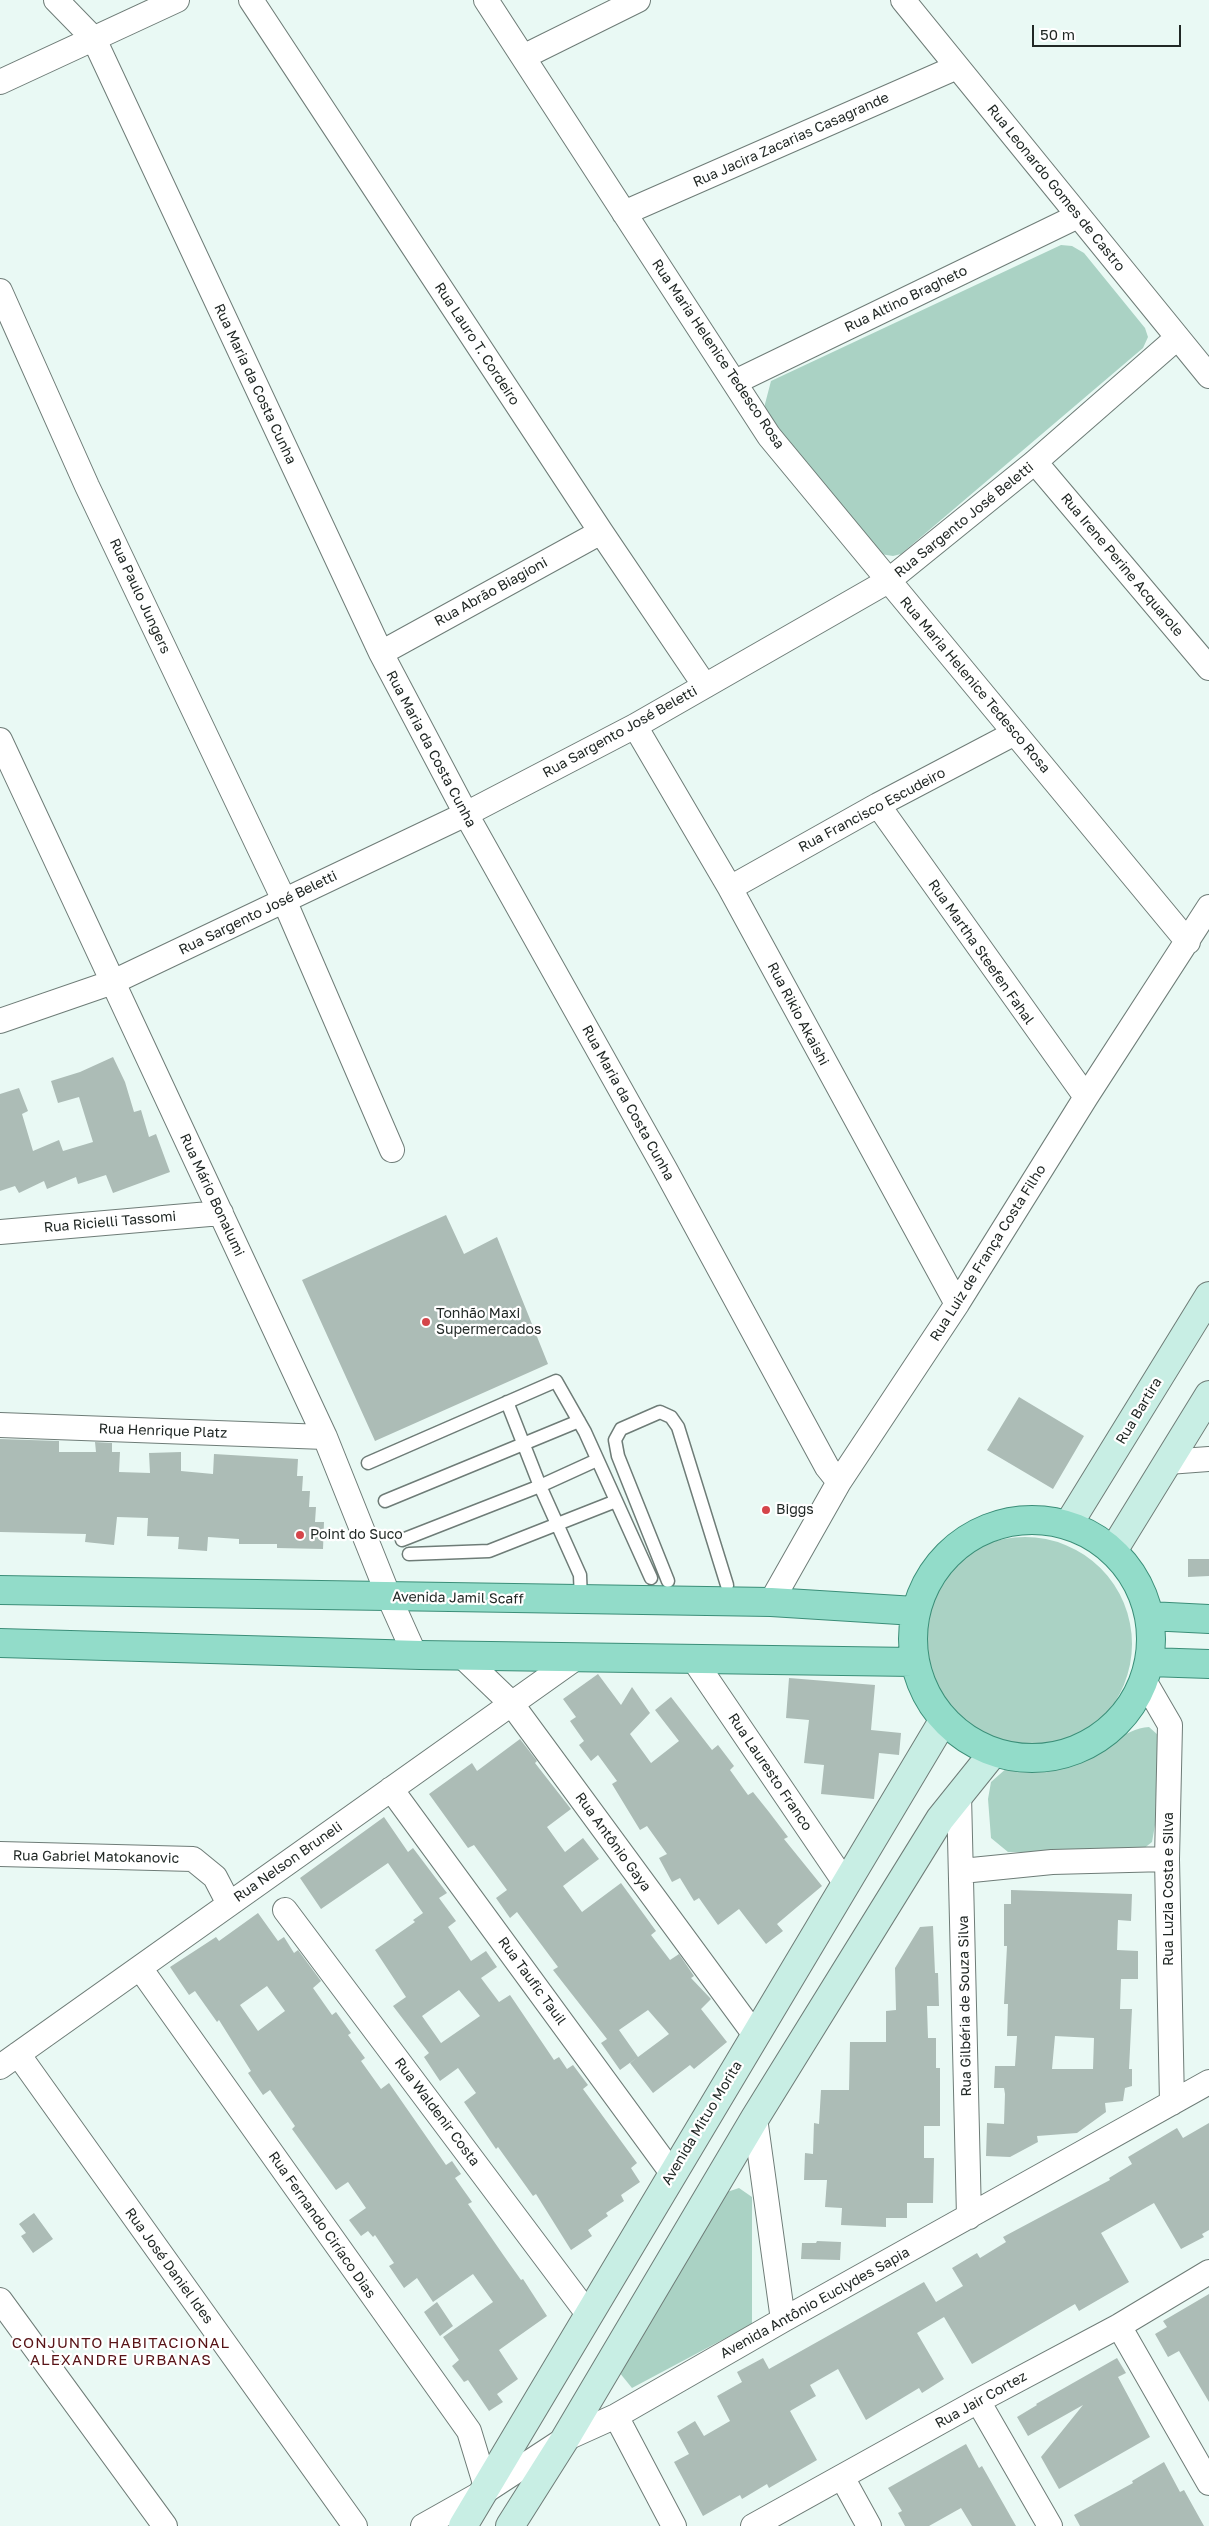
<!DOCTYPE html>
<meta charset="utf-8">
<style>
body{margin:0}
#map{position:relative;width:1209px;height:2526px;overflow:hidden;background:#e9f9f4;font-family:"Golos Text",sans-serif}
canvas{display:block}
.scale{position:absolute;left:1032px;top:25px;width:149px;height:22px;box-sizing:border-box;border:2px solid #212825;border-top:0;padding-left:6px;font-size:15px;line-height:18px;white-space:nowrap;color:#212825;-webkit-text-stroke:4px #fff;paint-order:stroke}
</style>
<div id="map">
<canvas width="1209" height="2526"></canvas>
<div class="scale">50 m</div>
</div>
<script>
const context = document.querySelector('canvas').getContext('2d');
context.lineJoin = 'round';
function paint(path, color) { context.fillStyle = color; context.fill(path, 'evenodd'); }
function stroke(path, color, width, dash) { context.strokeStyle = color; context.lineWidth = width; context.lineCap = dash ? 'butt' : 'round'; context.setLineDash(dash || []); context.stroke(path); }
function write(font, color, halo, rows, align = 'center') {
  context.font = font + ' "Golos Text",sans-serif'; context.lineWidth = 4.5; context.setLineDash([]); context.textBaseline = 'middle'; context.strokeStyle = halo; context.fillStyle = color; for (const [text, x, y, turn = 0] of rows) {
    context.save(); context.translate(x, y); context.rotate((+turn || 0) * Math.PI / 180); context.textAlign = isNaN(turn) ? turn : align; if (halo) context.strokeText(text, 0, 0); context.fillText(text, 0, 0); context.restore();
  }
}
const green = new Path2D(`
 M1061 245 1072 246 1084 253 1145 328 1148 337 1143 348 901 554 893 556 874 553 765 413V404L771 381Z
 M918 1644a107 107 0 1 1 214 0a107 107 0 1 1-214 0Z
 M1149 1727 1158 1735 1155 1825 1152 1842 1138 1853 1008 1852 991 1838 988 1799 991 1782 1008 1767C1029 1767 1052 1768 1073 1762 1100 1756 1124 1728 1149 1727Z
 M739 2188 752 2197V2324L632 2388 619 2372 727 2192Z`);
const building = new Path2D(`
 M113 1057 125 1082 134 1112 141 1110 149 1137 156 1134 170 1172 113 1193 106 1175 78 1184 76 1177 47 1189 44 1181 19 1193 15 1186 0 1191V1094L19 1088 28 1111 22 1114 33 1151 59 1140 63 1151 93 1142 79 1097 58 1103 51 1081 80 1072Z
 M446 1215 464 1254 497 1237 548 1364 375 1441 302 1280Z
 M1019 1397 1084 1436 1053 1489 987 1450Z
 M0 1439 59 1441V1452H96L95 1442 112 1443V1452H120L119 1472 150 1473 149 1453 181 1452V1471L213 1474 214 1454 298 1459 297 1476H303L302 1491H310L309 1507H316L315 1522H324L323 1549 277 1548V1544H239V1539L208 1537 207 1551 178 1549 179 1537 147 1536 148 1518 117 1517 114 1545 85 1542 86 1534 0 1532Z
 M1188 1559H1209V1576L1188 1577Z
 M598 1674 621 1705 632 1687 650 1713 630 1734 651 1763 679 1741 655 1710 671 1697 712 1750 718 1745 734 1766 730 1770 748 1795 753 1792 769 1812 788 1837 784 1839 822 1886 777 1924 783 1931 766 1944 739 1909 718 1925 699 1898 694 1901 680 1878 672 1882 659 1858 667 1854 647 1826 640 1830 612 1784 617 1781 598 1755 591 1761 579 1745 584 1741 570 1721 576 1717 563 1699Z
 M789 1678 875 1685 871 1730 901 1733 899 1755 879 1753 874 1799 821 1794 824 1765 804 1763 809 1720 786 1718Z
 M520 1739 537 1761 535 1763 571 1809 547 1827 565 1852 583 1838 599 1859 563 1886 582 1912 621 1883 656 1931 651 1935 670 1960 679 1954 694 1976 691 1978 711 1999 701 2009 727 2042 694 2069 690 2065 653 2093 630 2063 638 2057 620 2070 601 2043 607 2039 553 1970 558 1967 517 1912 510 1918 496 1898 507 1890 474 1845 468 1848 429 1794 472 1763 477 1771ZM648 2010 669 2034 638 2057 619 2030Z
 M384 1817 408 1852 413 1848 447 1893 439 1898 456 1921 448 1927 471 1961 486 1951 497 1967 481 1978 499 2002 510 1995 554 2060 559 2057 567 2069 573 2065 588 2085 583 2089 637 2163 631 2168 640 2182 621 2195 624 2201 606 2213 608 2216 588 2230 592 2236 571 2250 536 2194 533 2196 498 2147 496 2149 464 2102 476 2093 458 2068 440 2081 424 2057 429 2053 393 2006 406 1997 375 1950 415 1922 413 1920 423 1913 388 1863 321 1909 300 1878ZM459 1990 480 2016 441 2043 422 2016Z
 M1011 1890 1132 1894 1131 1921 1118 1920 1117 1950 1138 1951V1979H1121L1120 2009H1132L1129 2069H1132V2086L1125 2088 1123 2101 1105 2103 1106 2112 1077 2133 1037 2136 1038 2142 1010 2157 986 2156 987 2123 1004 2124 1005 2094 1004 2088H994L995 2066H1015L1017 2036H1007L1008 2004H1004L1007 1946H1004V1904H1011ZM1055 2036 1094 2038 1093 2069H1052Z
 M258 1913 278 1941 284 1937 294 1953 298 1950 321 1981 313 1988 332 2015 336 2012 351 2033 348 2035 365 2058 361 2061 381 2089 389 2083 446 2165 452 2161 461 2174 455 2178 472 2202 468 2204 504 2256 521 2280 523 2279 547 2316 499 2350 518 2379 497 2394 503 2402 489 2411 468 2380 464 2382 452 2366 459 2360 443 2337 493 2302 473 2274 433 2302 417 2278 404 2288 389 2266 394 2263 375 2235 373 2237 368 2231 361 2236 349 2220 366 2208 348 2182 336 2190 292 2129 295 2126 270 2090 263 2095 248 2073 251 2071 219 2020 217 2022 195 1991 189 1995 170 1967 216 1937 219 1941ZM267 1986 285 2011 258 2031 240 2005Z
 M933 1926 935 1973H938L939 2006H927L928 2038H936V2068H940V2126H924V2158H934L933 2203H907V2218H886V2227L841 2225 842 2208 825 2207 827 2180H804L805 2153 813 2154 814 2123 819 2124 821 2090H849L850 2042H886V2011L896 2010 895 1968 920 1927Z
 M1209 2123V2230L1202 2234 1204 2237 1181 2249 1154 2203 1101 2233 1129 2282 1079 2311 1075 2304 972 2364 944 2317 917 2333 944 2379 922 2393 919 2388 866 2420 838 2369 810 2385 816 2396 790 2411 817 2460 769 2488 767 2484 742 2499 740 2495 703 2516 674 2462 689 2454 677 2432 695 2421 704 2436 730 2421 717 2396 742 2382 737 2372 763 2358 769 2369 924 2282 936 2302 963 2286 952 2268 977 2253 980 2258 1006 2242 1003 2237 1110 2180 1109 2178 1132 2164 1128 2157 1177 2128 1183 2138Z
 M34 2213 53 2239 33 2253 21 2236 26 2233 19 2224Z
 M817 2241 841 2242 840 2260 801 2259 802 2243H816Z
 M1209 2294V2402L1179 2351 1168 2357 1155 2334 1167 2327 1163 2321Z
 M437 2302 453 2326 440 2336 424 2312Z
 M1117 2358 1126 2373 1118 2377 1150 2437 1059 2489 1041 2457 1083 2405 1028 2436 1017 2417 1037 2405 1036 2404Z
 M966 2444 979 2468 982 2466 1016 2526H972L961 2508 929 2526H905L898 2513 902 2511 888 2488Z
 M1164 2462 1180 2492 1184 2490 1204 2526H1080L1074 2515 1133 2483 1132 2481Z`);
const lane = new Path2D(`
 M507 1402 540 1486 580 1575 581 1600
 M368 1463 556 1381 585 1432 651 1578
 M385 1501 579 1421
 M402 1540 540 1486 597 1460
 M409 1554 489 1551 616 1501
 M668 1581 618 1456 615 1440 621 1429 660 1412 671 1417 678 1427 727 1585`);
const street = new Path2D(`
 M56 0 94 39 381 653 466 814 665 1169 827 1467 839 1482
 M251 0 601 532 705 686
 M486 0 769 436 1188 942
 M903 0 1209 376
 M523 57 638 0
 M0 82 177 0
 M624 213 957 67
 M0 291 87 486 284 900 392 1150
 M735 382 1078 216
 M1035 462 1209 668
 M381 653 601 532
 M635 726 730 888 957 1304
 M0 740 325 1437 389 1597 415 1655
 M878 805 1086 1097
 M730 888 878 805 1015 733
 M0 1021 113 982 466 814 635 726 888 581 1035 462 1177 338
 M0 1232 221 1213
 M0 1425 325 1437
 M1168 1462 1209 1459
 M771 1602 839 1482 957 1304 1086 1097 1209 907
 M462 1656 511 1703 755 2035
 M694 1660 846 1884
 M1145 1682 1170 1725 1167 1859 1172 2103
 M391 1789 672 2173
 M959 1795 969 2217
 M0 1854 193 1859 215 1877 229 1904
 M962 1871 1052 1862 1167 1859
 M285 1910 588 2314
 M140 1968 469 2431 487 2490
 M18 2054 355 2526
 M0 2067 576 1658
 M755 2118 783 2320
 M0 2300 165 2526
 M1119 2326 1209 2483
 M978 2401 1050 2526
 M616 2416 674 2526
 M842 2477 869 2526
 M423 2526 487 2490 565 2439 616 2416 783 2320 1209 2082
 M753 2526 978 2401 1119 2326 1209 2272`);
const secondary = new Path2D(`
 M1068 1525 1209 1296
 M1113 1551 1209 1395
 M463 2526 943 1721
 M510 2526 565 2439 755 2118 940 1819 993 1753`);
const primary = new Path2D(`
 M913 1639a119 119 0 1 1 238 0a119 119 0 1 1-238 0Z
 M0 1590 771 1602 915 1611
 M1149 1616 1209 1619
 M0 1643 420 1655 913 1662
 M1149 1662 1209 1664`);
const markers = [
 [426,1322,5,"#d5454a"],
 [766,1510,5,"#d5454a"],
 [300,1535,5,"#d5454a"]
];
const streetNames = [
 ["Rua Jacira Zacarias Casagrande",791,140,-24],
 ["Rua Leonardo Gomes de Castro",1056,188,51],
 ["Rua Altino Bragheto",906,299,-26],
 ["Rua Lauro T. Cordeiro",477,344,57],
 ["Rua Maria Helenice Tedesco Rosa",718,354,56],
 ["Rua Maria da Costa Cunha",255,384,65],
 ["Rua Sargento José Beletti",964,520,-39],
 ["Rua Irene Perine Acquarole",1122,565,50],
 ["Rua Abrão Biagioni",491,592,-29],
 ["Rua Paulo Jungers",140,596,65],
 ["Rua Maria Helenice Tedesco Rosa",975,685,50],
 ["Rua Sargento José Beletti",620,732,-29],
 ["Rua Maria da Costa Cunha",431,749,62],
 ["Rua Francisco Escudeiro",872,810,-28],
 ["Rua Sargento José Beletti",258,913,-26],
 ["Rua Martha Steefen Fahal",981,952,55],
 ["Rua Rikio Akaishi",798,1014,62],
 ["Rua Maria da Costa Cunha",628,1103,61],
 ["Rua Mário Bonalumi",212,1195,65],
 ["Rua Ricielli Tassomi",110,1222,-5],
 ["Rua Luiz de França Costa Filho",988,1253,-58],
 ["Rua Bartira",1139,1411,-59],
 ["Rua Henrique Platz",163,1431,2],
 ["Avenida Jamil Scaff",458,1598,1],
 ["Rua Lauresto Franco",770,1772,56],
 ["Rua Antônio Gaya",613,1842,54],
 ["Rua Gabriel Matokanovic",96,1857,1],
 ["Rua Nelson Bruneli",288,1862,-35],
 ["Rua Luzia Costa e Silva",1169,1889,-90],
 ["Rua Taufic Tauil",532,1981,54],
 ["Rua Gilbéria de Souza Silva",965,2006,-91],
 ["Rua Waldenir Costa",437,2112,53],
 ["Avenida Mituo Morita",702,2123,-59],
 ["Rua Fernando Ciríaco Dias",322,2225,55],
 ["Rua José Daniel Ides",169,2266,54],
 ["Avenida Antônio Euclydes Sapia",815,2303,-29],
 ["Rua Jair Cortez",981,2400,-29]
];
const poiNames = [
 ["Tonhão Maxi",436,1314],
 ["Supermercados",436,1330],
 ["Biggs",776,1510],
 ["Point do Suco",310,1535]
];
const neighbourhoodNames = [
 ["CONJUNTO HABITACIONAL",121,2343],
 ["ALEXANDRE URBANAS",121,2360]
];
paint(green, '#aad2c4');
paint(building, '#acbcb6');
stroke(lane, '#6e7c77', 15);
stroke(street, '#6e7c77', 26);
stroke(secondary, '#6e7c77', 30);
stroke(primary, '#3b8e78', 30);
stroke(lane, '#fff', 12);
stroke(street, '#fff', 24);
stroke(secondary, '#c8eee4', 28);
stroke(primary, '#92dcc9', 28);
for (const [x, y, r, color] of markers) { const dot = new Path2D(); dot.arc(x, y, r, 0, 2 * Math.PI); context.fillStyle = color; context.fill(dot); stroke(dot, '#fff', 2); }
write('14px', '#212825', '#fff', streetNames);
write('14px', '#212825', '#fff', poiNames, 'left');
context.letterSpacing = '1px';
write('15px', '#581316', '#fff', neighbourhoodNames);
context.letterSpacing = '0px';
</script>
